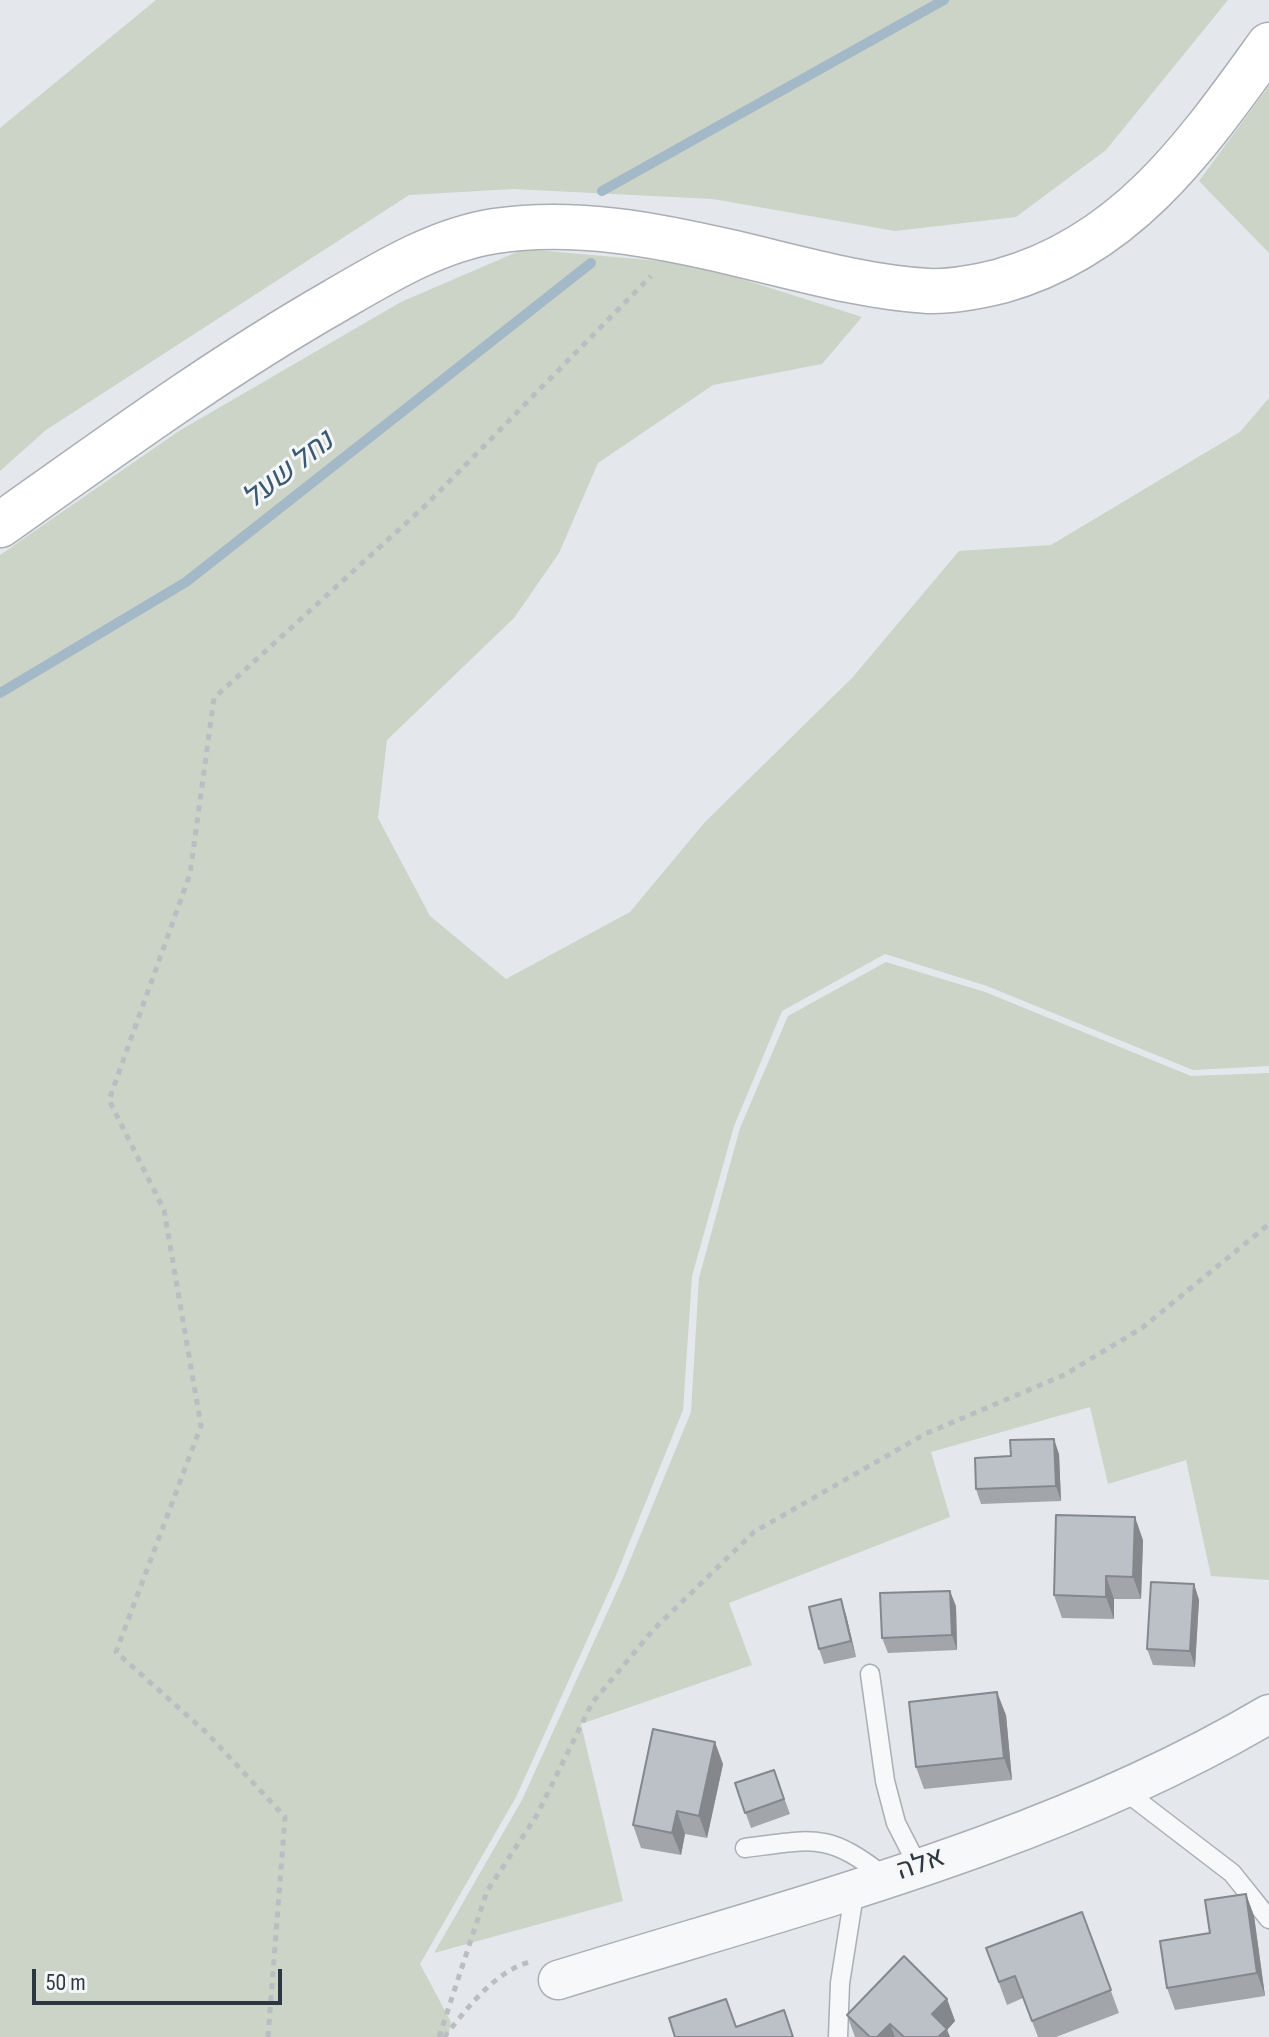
<!DOCTYPE html>
<meta charset="utf-8">
<style>
body{margin:0}
#map{position:relative;width:1269px;height:2037px;overflow:hidden;background:#e4e7eb;font-family:"Sofia Sans Condensed",sans-serif}
canvas{display:block}
.scale{position:absolute;left:32px;top:1969px;width:250px;height:36px;box-sizing:border-box;border:4px solid #2d3741;border-top:0;padding-left:10px;font-size:24px;line-height:28px;white-space:nowrap;color:#2d3741;-webkit-text-stroke:6px #f4f6f8;paint-order:stroke}
</style>
<div id="map">
<canvas width="1269" height="2037"></canvas>
<div class="scale">50 m</div>
</div>
<script>
const context = document.querySelector('canvas').getContext('2d');
context.lineJoin = 'round';
function paint(path, color) { context.fillStyle = color; context.fill(path, 'evenodd'); }
function stroke(path, color, width, dash) { context.strokeStyle = color; context.lineWidth = width; context.lineCap = dash ? 'butt' : 'round'; context.setLineDash(dash || []); context.stroke(path); }
function write(font, color, halo, rows, align = 'center') {
  context.font = font + ' "Sofia Sans Condensed",Heebo,sans-serif'; context.lineWidth = 6; context.setLineDash([]); context.textBaseline = 'middle'; context.strokeStyle = halo; context.fillStyle = color; for (const [text, x, y, turn = 0] of rows) {
    context.save(); context.translate(x, y); context.rotate((+turn || 0) * Math.PI / 180); context.textAlign = isNaN(turn) ? turn : align; if (halo) context.strokeText(text, 0, 0); context.fillText(text, 0, 0); context.restore();
  }
}
const green = new Path2D(`
 M156 0H1228L1106 150 1016 217 895 231 713 199 513 189 409 195 46 430 0 471V128Z
 M1269 86V253L1199 181Z
 M524 249 694 264 862 317 822 364 713 385 598 463 559 553 514 618 387 740 378 818 430 916 506 979 630 912 705 822 852 678 959 551 1051 545 1240 432 1269 398V1066L1193 1070 987 986 885 954 782 1011 734 1126 692 1276 683 1410 615 1578 516 1797 420 1964 451 2022 448 2037H0V555L179 431 401 302Z
 M886 962 985 992 1191 1076 1269 1073V1580L1211 1576 1186 1460 1108 1484 1090 1407 931 1452 950 1517 729 1603 752 1665 581 1724 623 1901 434 1953 522 1800 622 1580 691 1412 699 1278 740 1128 788 1016Z`);
const stream = new Path2D(`
 M602 191 944 0
 M0 693 186 582 591 263`);
const path = new Path2D(`
 M268 2037 285 1817 208 1734 116 1652 201 1426 164 1210 109 1100 190 874 214 698 427 504 651 276
 M439 2037 487 1891 537 1815 592 1703 654 1629 754 1532 925 1434 1064 1375 1142 1328 1269 1224
 M444 2037C467 2009 493 1973 529 1962`);
const lane = new Path2D(`
 M870 1674 885 1781 896 1823 918 1866
 M1121 1788 1232 1873 1269 1919
 M745 1848C814 1839 828 1832 885 1877
 M838 2037 840 1983 855 1888`);
const street = new Path2D(`
 M558 1980C798 1905 1051 1843 1269 1714`);
const secondary = new Path2D(`
 M0 525C110 447 218 368 335 301 385 272 437 240 495 231 575 219 657 235 734 253 798 268 863 287 928 291 953 292 977 287 1001 281 1127 246 1196 146 1269 45`);
const wall = new Path2D(`
 M1059 1454 1061 1501 981 1504 976 1489Z
 M1143 1540 1141 1599H1114V1619L1062 1618 1054 1595Z
 M1194 1584 1199 1600 1195 1667 1153 1665 1147 1649Z
 M956 1606 957 1650 888 1653 882 1638Z
 M846 1615 856 1657 824 1664 819 1649Z
 M1006 1715 1012 1780 924 1789 916 1767Z
 M723 1764 707 1838 685 1834 681 1855 641 1848 633 1825Z
 M774 1770 790 1814 751 1828 735 1783Z
 M1246 1894 1254 1916 1265 1996 1175 2010 1167 1988 1210 1933Z
 M1082 1912 1119 2013 1056 2037H1038L1023 1998 1007 2005 986 1948Z
 M947 1999 955 2021 947 2030 950 2037H855L847 2015Z`);
const shadedWall = new Path2D(`
 M1054 1439 1059 1454 1061 1501 1056 1486Z
 M1135 1517 1143 1540 1141 1599 1133 1577Z
 M1106 1576 1114 1599V1619L1106 1597Z
 M1194 1584 1199 1600 1195 1667 1190 1651Z
 M950 1591 956 1606 957 1650 952 1635Z
 M841 1599 846 1615 856 1657 851 1641Z
 M997 1692 1006 1715 1012 1780 1004 1758Z
 M715 1742 723 1764 707 1838 699 1816Z
 M677 1811 685 1834 681 1855 672 1833Z
 M1246 1894 1254 1916 1265 1996 1257 1973Z
 M947 1999 955 2021 947 2030 950 2037H938L932 2014Z
 M890 2024 895 2037H877Z`);
const building = new Path2D(`
 M1054 1439 1056 1486 976 1489 975 1458 1011 1456 1010 1440Z
 M1056 1515 1135 1517 1133 1577 1106 1576V1597L1054 1595Z
 M1151 1582 1194 1584 1190 1651 1147 1649Z
 M950 1591 952 1635 882 1638 880 1593Z
 M841 1599 851 1641 819 1649 809 1607Z
 M997 1692 1004 1758 916 1767 909 1702Z
 M653 1729 715 1742 699 1816 677 1811 672 1833 633 1825Z
 M774 1770 784 1799 745 1813 735 1783Z
 M1246 1894 1257 1973 1167 1988 1160 1941 1210 1933 1205 1900Z
 M1082 1912 1111 1990 1032 2021 1015 1976 999 1982 986 1948Z
 M904 1956 947 1999 932 2014 947 2029 938 2037H904L890 2024 877 2037H870L847 2015Z
 M726 1999 736 2027 784 2010 793 2037H675L669 2018Z`);
const streetNames = [
 ["אלה",921,1865,-19]
];
const waterNames = [
 ["נחל שעל",289,471,-38]
];
paint(green, '#cbd4c6');
stroke(stream, '#a3b9c7', 10);
stroke(lane, '#a9afb5', 21);
stroke(street, '#a9afb5', 41);
stroke(secondary, '#a9afb5', 47);
stroke(path, '#babec2', 5, [6, 6]);
stroke(lane, '#f7f8f9', 18);
stroke(street, '#f7f8f9', 38);
stroke(secondary, '#fff', 44);
paint(wall, '#a2a6ab');
paint(shadedWall, '#84878b');
paint(building, '#bcc1c7');
stroke(building, '#84878b', 2);
write('28px', '#2d3741', '#f4f6f8', streetNames);
write('italic 30px', '#3b5a72', '#f4f6f8', waterNames);
</script>
